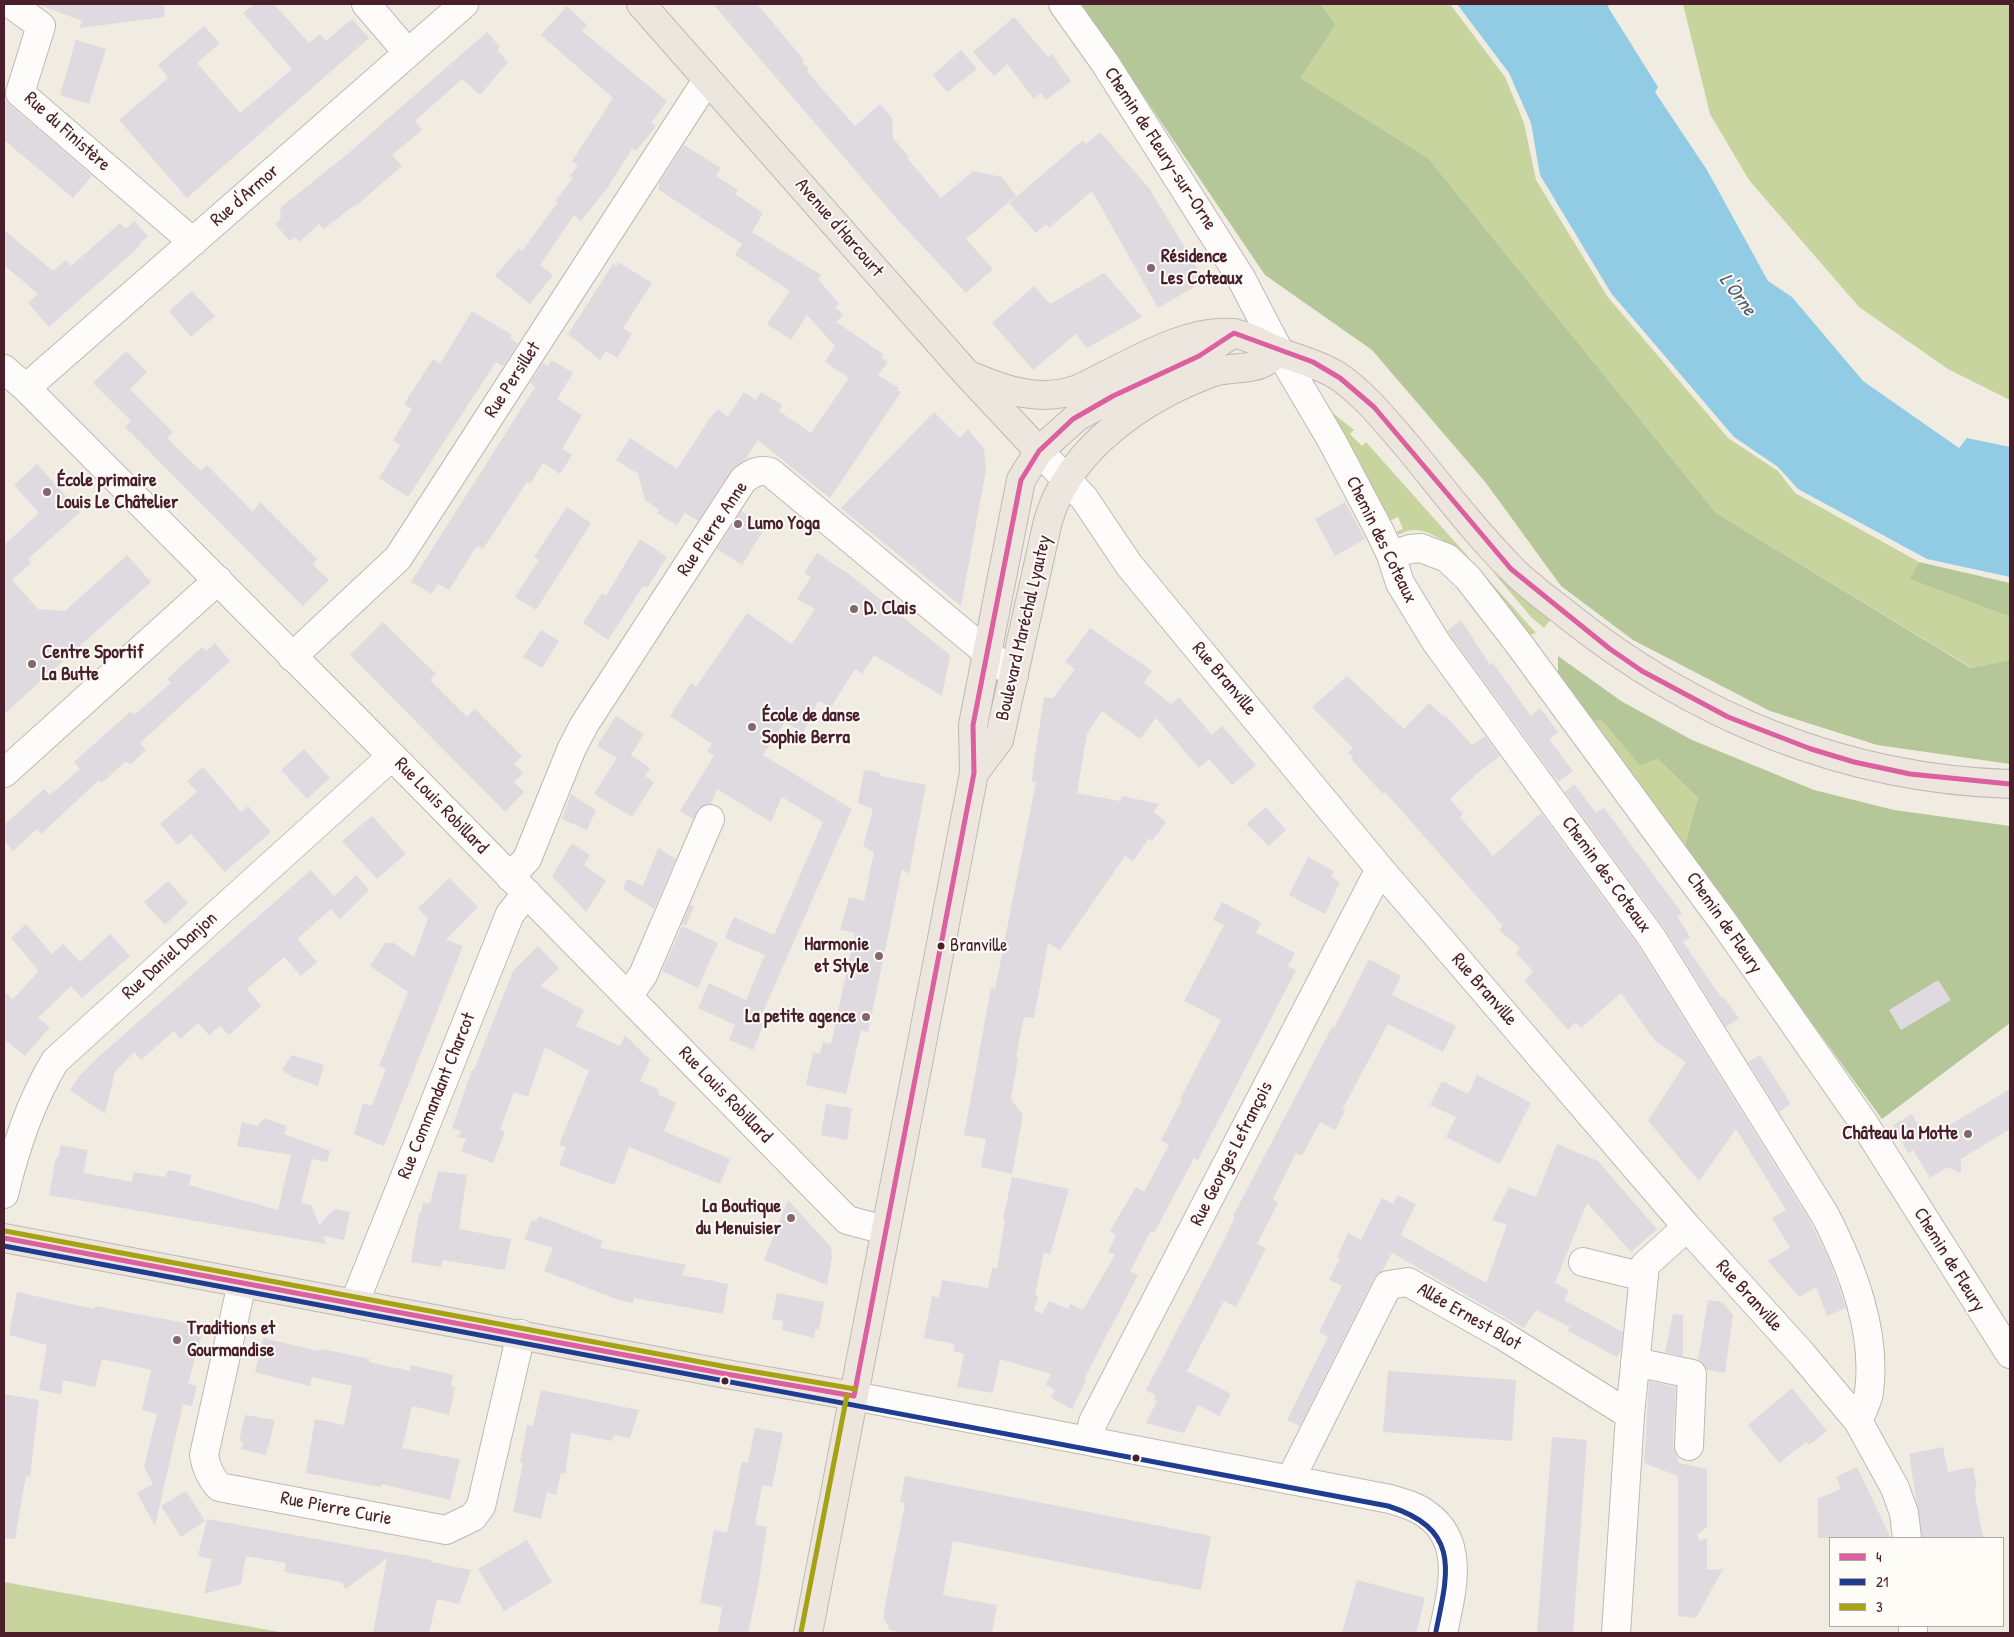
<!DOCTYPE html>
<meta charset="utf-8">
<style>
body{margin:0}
#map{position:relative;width:2014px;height:1637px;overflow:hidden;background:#f0ece2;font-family:"Patrick Hand",sans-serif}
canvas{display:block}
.frame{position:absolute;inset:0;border:5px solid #4a1f2b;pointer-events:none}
.legend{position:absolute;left:1829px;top:1537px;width:175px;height:90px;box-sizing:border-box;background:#fdfcf7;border:1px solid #b5a4a5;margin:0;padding:6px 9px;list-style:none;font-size:15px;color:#4a1f2b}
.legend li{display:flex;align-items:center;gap:10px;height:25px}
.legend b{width:25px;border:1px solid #b5a4a5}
</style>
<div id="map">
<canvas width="2014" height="1637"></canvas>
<div class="frame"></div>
<ul class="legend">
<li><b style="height:6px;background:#dc5f9f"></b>4</li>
<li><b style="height:6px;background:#1f3c90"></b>21</li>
<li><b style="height:6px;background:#a6a214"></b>3</li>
</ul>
</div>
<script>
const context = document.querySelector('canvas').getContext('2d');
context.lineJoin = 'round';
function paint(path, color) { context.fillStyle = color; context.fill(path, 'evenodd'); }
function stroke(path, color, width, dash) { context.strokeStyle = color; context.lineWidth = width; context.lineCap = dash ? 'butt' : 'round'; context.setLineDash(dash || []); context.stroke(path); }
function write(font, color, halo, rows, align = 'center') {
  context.font = font + ' "Patrick Hand",sans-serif'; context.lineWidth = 4; context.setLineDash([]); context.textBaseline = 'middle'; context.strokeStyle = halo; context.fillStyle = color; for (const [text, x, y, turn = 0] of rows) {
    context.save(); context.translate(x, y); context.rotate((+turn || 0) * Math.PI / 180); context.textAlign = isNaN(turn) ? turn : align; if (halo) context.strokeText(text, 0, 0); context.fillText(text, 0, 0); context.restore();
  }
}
const green = new Path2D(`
 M1320 4H1450L1505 77 1524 123 1536 180 1607 296 1728 438 1778 471 1795 493 1919 562 1911 579 2010 617V660L1972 668 1716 513 1428 158 1299 78 1336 24Z
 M1683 4H2010V400L1948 369 1859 307 1749 180 1710 114Z
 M1329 410 1354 430 1350 434 1362 446 1366 442 1536 633 1525 636 1442 540C1433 534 1423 530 1413 530 1405 530 1401 537 1393 533L1403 529 1398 517 1387 522Z
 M1493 572 1551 619 1544 628 1532 618Z
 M1602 719 1640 766 1658 759 1698 798 1684 848 1591 721Z
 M4 1582 285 1633H4Z`);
const forest = new Path2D(`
 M1081 4H1320L1336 24 1300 78 1428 158 1716 513 1971 668 2010 660V764L1877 745 1770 711 1633 640 1561 586 1486 483 1372 350 1265 275Z
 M1919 562 2010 583V617L1910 579Z
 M1558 656 1621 701 1692 740 1814 790 1894 810 2010 826V1023L1882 1119 1684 848 1698 798 1658 759 1640 766 1602 720 1591 721 1558 675Z`);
const water = new Path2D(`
 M1457 4H1609L1608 7 1658 87 1655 92 1707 170 1768 281 1792 297 1863 381 1959 448 1967 438 2010 447V577L1927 559 1798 489 1778 467 1734 437 1611 293 1540 175 1531 123 1509 73Z`);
const building = new Path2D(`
 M164 4 165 17 80 28 82 21 40 5Z
 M254 4H274L309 43 320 34 326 41 352 19 369 38 187 198 119 120 168 78 158 65 204 26 220 43 197 63 240 113 271 87 292 69 243 13Z
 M713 4H757L804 60 802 62 809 69 807 71 818 84 855 126 880 104 892 118 893 138 909 157 907 158 941 198 973 171 1002 177 1016 196 966 239 993 269 966 293 897 219Z
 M567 6 587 25 582 31 667 101 651 123 656 126 636 151 632 149 608 187 581 221 574 215 540 265 553 275 530 304 495 276 519 248 522 251 558 202 555 201 573 178 570 176 578 165 572 161 613 98 541 35Z
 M1014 17 1048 57 1052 54 1071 81 1046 100 1041 93 1034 99 1007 64 994 76 973 52Z
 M487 32 500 47 497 50 508 62 480 95 462 79 415 121 422 130 392 155 402 166 357 205 356 204 324 229 319 224 299 242 295 237 290 241 275 224 281 218 280 208 345 156Z
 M76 40 106 49 89 104 60 95Z
 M961 50 977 69 947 92 933 75Z
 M4 100 73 159 72 162 74 160 92 176 73 198 4 140Z
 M1100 132 1149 188 1205 281 1158 308 1092 191 1049 228 1046 224 1036 233 1009 203 1083 140 1086 144Z
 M684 145 721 168 716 176 738 190 735 194 763 213 752 232 821 275 818 279 839 304 835 307 843 315 836 322 883 354 881 357 888 362 878 375 899 388 897 390 901 392 830 498 758 440 744 461 730 472 698 521 685 513 677 525 657 513 660 510 645 500 638 474 616 460 630 438 677 469 710 418 718 409 728 417 744 392 756 400 761 392 782 405 779 411 811 433 849 378 825 362 835 346 807 315 791 340 767 324 790 291 735 255 742 244 659 190V183Z
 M134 221 148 236 139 244 140 246 49 327 28 303 38 294 4 265V230L53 271 66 260 71 266 120 223 126 229Z
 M618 262 652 283 623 328 632 334 617 358 606 351 600 360 568 334 613 264 616 266Z
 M1104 273 1142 317 1087 348 1076 334 1033 370 992 323 1034 286 1050 304Z
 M192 291 215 316 191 337 169 311Z
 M472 311 512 335 510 338 518 344 503 366 496 362 408 497 379 478 400 445 393 440 412 409 404 404 433 359 440 364Z
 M126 351 147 372 130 389 173 432 167 438 201 471 207 465 253 512 260 502 317 559 313 565 329 580 303 606 125 427 131 421 93 383Z
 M552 360 573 373 557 399 582 415 562 449 572 455 560 474 543 463 530 484 527 482 483 549 477 546 449 590 438 584 432 594 411 582 535 387 530 383 543 363 548 366Z
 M934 412 960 438 968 429 984 449 986 470 961 606 841 508Z
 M37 464 80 512 28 559 31 563 12 580 38 609 65 611 127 555 151 582 4 714V545L39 513 14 485Z
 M1345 502 1365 539 1335 556 1315 519Z
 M567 507 591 523 536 610 515 597 539 560 534 557Z
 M741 511 766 526 742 565 717 549Z
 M640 539 667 557 647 588 643 586 608 640 583 623 602 593 606 596Z
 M817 553 850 575 950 655 942 696 874 655 862 674 855 669 831 707 818 701 803 733 785 722 763 755 852 809 759 1021 764 1024 753 1050 729 1040 735 1025 698 1008 709 983 746 1000 765 955 725 938 734 917 774 935 823 822 782 797 771 822 717 789 711 804 700 807 693 819 680 811 714 756 707 751 712 744 670 716 691 683 696 687 747 613 792 644 815 609 797 599 811 577 804 573Z
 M1461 620 1490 665 1493 663 1531 716 1540 708 1558 732 1549 739 1573 771 1558 782 1447 631Z
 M383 622 436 674 430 680 467 717 475 709 522 756 514 764 523 773 514 782 524 792 505 812 350 655Z
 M1090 628 1152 671 1144 683 1171 704 1179 697 1212 735 1222 726 1256 765 1232 785 1209 759 1199 768 1156 718 1140 739 1102 711 1087 734 1077 793 1120 801 1122 796 1159 804 1153 812 1166 822 1152 841 1149 838 1133 861 1125 856 1060 950 1048 943 1034 1018 1024 1017 1016 1057 1018 1058 1011 1099 1023 1115 1012 1174 981 1167 986 1139 964 1135 991 988 995 989 1036 782H1032L1034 763 1044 697 1053 698 1075 669 1065 662Z
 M541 630 559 641 542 668 523 657Z
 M215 643 230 661 140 743 146 750 130 765 126 761 102 783 99 780 41 834 37 829 13 851 4 840V825L44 789 50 795 80 769 74 762 84 753 131 711 134 715 171 683 167 679 202 647 206 651Z
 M1347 676 1404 729 1429 703 1444 717 1446 716 1472 745 1485 736 1500 756 1480 771 1450 799 1463 814 1460 817 1493 856 1541 813 1639 947 1811 1223 1830 1262 1846 1308 1827 1316 1816 1287 1799 1297 1768 1261 1790 1248 1772 1218 1786 1210 1736 1129 1699 1181 1648 1121 1686 1062 1655 1041 1621 993 1581 1028 1576 1022 1568 1030 1525 981 1533 971 1516 953 1520 948 1499 930 1503 926 1385 792 1383 794 1351 759 1353 757 1348 753 1353 748 1312 707Z
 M616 716 644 734 631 755 650 768 645 776 654 782 632 817 594 794 617 758 597 746Z
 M304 749 330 778 307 799 281 770Z
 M203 767 241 812 248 806 271 832 225 872 191 834 178 845 160 824 197 792 187 781Z
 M864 770 878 772 881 776 926 785 909 874 902 869 868 1032 861 1030 846 1094 806 1085 813 1052 820 1054 823 1042 831 1044 855 933 840 930 849 897 864 901 874 852 863 846 873 809 858 803Z
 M1574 784 1596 813 1604 808 1682 913 1677 916 1690 937 1683 942 1721 997 1723 996 1739 1018 1726 1027 1665 929 1565 792Z
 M571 794 596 810 587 830 562 819Z
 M1266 807 1286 830 1269 846 1246 824Z
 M372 816 406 854 377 879 342 841Z
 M572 843 590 855 584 865 606 881 586 912 552 876Z
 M658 848 676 859 654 909 623 889 627 879 643 886Z
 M1308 857 1334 871 1331 877 1340 882 1325 914 1289 895Z
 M311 870 334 896 356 875 369 890 340 919 331 909 297 939 317 962 301 976 284 957 247 989 261 1006 229 1035 220 1026 209 1035 198 1023 180 1039 174 1031 141 1060 134 1052 115 1072 105 1114 70 1090 80 1075 96 1059Z
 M449 878 478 907 446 940 463 946 384 1146 354 1134 363 1103 372 1106 386 1069 379 1066 408 992 370 966 385 943H394L414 957 428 919 418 908Z
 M168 881 188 903 165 925 144 902Z
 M1222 902 1261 922 1256 933 1295 953 1288 966 1296 970 1198 1160 1194 1158 1154 1233 1151 1231 1130 1271 1138 1275 1084 1379 1086 1380 1072 1409 1051 1398 1055 1390 1046 1385 1051 1374 1000 1359 993 1393 957 1387 964 1354 953 1351 955 1344 924 1338 932 1296 939 1298 942 1280 988 1288 992 1268 997 1269 1005 1220H1003L1012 1177 1069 1189 1050 1255 1044 1252 1035 1295 1038 1296 1034 1310 1042 1314 1049 1301 1068 1309 1071 1304 1083 1310 1115 1255 1108 1252 1116 1235 1110 1231 1136 1187 1144 1192 1169 1145 1161 1140 1182 1100 1180 1099 1221 1020 1184 1001 1224 925 1213 920Z
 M690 905 694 906 686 926 682 924Z
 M26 924 52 954 63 944 80 962 110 934 130 956 82 998 71 986 38 1018 50 1027 25 1056 4 1039V992L13 999 39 971 11 938Z
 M682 926 718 943 698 988 662 971Z
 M538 946 559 968 540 986 584 1010 576 1026 620 1046 625 1035 650 1060 640 1081 658 1089 659 1095 676 1103 664 1131 730 1159 720 1184 629 1147 614 1185 559 1165 566 1147 559 1145 589 1071 545 1047 528 1097 514 1092 500 1130 505 1132 493 1163 461 1151 466 1139 458 1137 461 1131 452 1128 472 1070H474L513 971Z
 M1369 959 1401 976 1392 995 1456 1026 1443 1052 1388 1024 1342 1110 1345 1111 1335 1130 1320 1122 1302 1156 1296 1153 1273 1199 1278 1203 1257 1244 1266 1248 1236 1307 1224 1301 1187 1371 1231 1394 1219 1416 1198 1405 1184 1433 1146 1423 1157 1401 1154 1399 1156 1396 1146 1390 1223 1242 1235 1217 1233 1216 1332 1027 1334 1028Z
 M1938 980 1951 1000 1901 1030 1889 1010Z
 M292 1055 324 1065 318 1086 292 1077 282 1070Z
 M1760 1055 1791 1104 1779 1112 1748 1062Z
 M1477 1075 1531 1103 1500 1164 1446 1137 1456 1117 1430 1105 1442 1081 1468 1094Z
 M2010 1089V1129L1961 1159V1173L1947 1167 1930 1178 1913 1150 1908 1153 1893 1125 1912 1114 1926 1139Z
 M826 1104 852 1108 847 1140 821 1135Z
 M264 1118 287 1126 284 1134 330 1151 327 1162 312 1159 301 1203 311 1205 319 1225 334 1209 350 1212 344 1240 323 1236 326 1244 49 1195 56 1157 58 1158 61 1145 88 1150 83 1173 132 1182 134 1172 164 1177 169 1170 191 1175 189 1185 278 1210 291 1155 237 1146 242 1122 258 1126Z
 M1557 1144 1598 1161 1657 1229 1631 1252 1587 1203 1555 1283 1569 1290 1564 1300 1623 1332 1621 1350 1617 1357 1568 1331 1570 1327 1536 1310 1524 1328 1392 1253 1383 1270 1374 1278 1300 1426 1287 1420 1328 1337 1319 1332 1342 1286 1329 1280 1340 1258 1337 1257 1348 1233 1361 1240 1382 1198 1393 1204 1398 1195 1416 1204 1401 1235 1486 1283 1507 1225 1492 1220 1509 1187 1536 1197Z
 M438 1171 467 1175 459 1229 511 1239 505 1270 443 1260 441 1267 411 1262 419 1213 421 1214 423 1202 430 1204Z
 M788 1200 831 1247 832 1257 827 1285 764 1260Z
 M539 1216 603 1241 600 1248 686 1265 682 1275 728 1284 723 1314 634 1298 633 1303 619 1300 544 1271 553 1248 524 1239 532 1220 536 1221Z
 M17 1292 94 1309 95 1306 196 1325 202 1334 188 1384 197 1386 192 1406 183 1404 155 1526 137 1493 153 1484 144 1467 157 1414 142 1410 151 1370 102 1359 95 1387 63 1380 61 1394 39 1390 47 1345 9 1335Z
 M777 1293 824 1302 819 1330 815 1329 814 1338 782 1330 783 1321 772 1319Z
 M1708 1300 1722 1302 1733 1315 1725 1373 1707 1370 1698 1360Z
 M1673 1314 1683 1315V1356L1665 1352Z
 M263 1338 318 1351 322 1349 370 1359 369 1362 410 1371 411 1365 453 1375 451 1386 455 1387 449 1415 412 1406 402 1448 460 1459 450 1500 382 1484 381 1487 306 1473 315 1419 344 1425 352 1386 312 1377 310 1386 255 1372Z
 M1388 1371 1516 1380 1512 1441 1383 1432Z
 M1649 1381 1676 1387 1673 1445 1679 1463 1707 1469V1527L1697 1535 1700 1541 1707 1538V1570L1723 1569 1696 1618 1678 1616V1476L1644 1463Z
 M1792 1388 1827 1431 1809 1445 1806 1442 1779 1463 1748 1425Z
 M541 1390 639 1410 630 1438 613 1435 612 1441 571 1433 565 1474 561 1473 556 1495 547 1492 541 1519 513 1512 523 1463 520 1462 527 1425 533 1426Z
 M4 1394 39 1400 30 1477 26 1476 15 1539 4 1538Z
 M245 1415 275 1420 266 1455 241 1449 243 1442 239 1441Z
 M755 1428 783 1433 772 1487 762 1485 755 1525 767 1527 758 1587 748 1633H718L722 1607 700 1603 714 1530 727 1533 742 1462 748 1463Z
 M1552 1437 1587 1440 1573 1633H1537Z
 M1943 1447 1948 1472 1973 1467 1977 1489H1974L1983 1538H1922L1909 1454Z
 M1857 1467 1891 1538H1818V1499L1841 1489 1836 1477Z
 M905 1476 1211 1536 1201 1590 953 1541 943 1595 997 1605 992 1633H904L890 1630 884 1619V1611L905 1503 900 1502Z
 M186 1491 205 1521 181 1537 161 1506Z
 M207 1519 431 1560V1562L471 1570 459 1604 437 1599 429 1633H373L387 1558 346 1589 341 1582 284 1572 286 1563 246 1556 241 1584 204 1594 212 1559 198 1556Z
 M527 1540 552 1582 504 1611 478 1569Z
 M1357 1580 1425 1598 1416 1633H1342Z`);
const minor = new Path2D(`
 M11 4 41 26 20 93 193 242
 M366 4 408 53
 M1063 4 1105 63 1241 278 1279 351 1332 441 1379 530 1391 555 1400 583 1436 642 1652 938 1825 1215C1852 1268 1877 1331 1869 1392 1868 1401 1862 1412 1858 1421
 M4 369 26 388 392 756 847 1220 885 1230
 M26 388 464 4
 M1039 451 1084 498 1129 565 1380 869 1687 1227 1801 1353 1858 1421 1895 1488 1904 1513 1907 1538
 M1391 555 1410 549 1421 548 1447 558 1468 578 1519 644 1724 923 1863 1122 2010 1354
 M292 657 398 558 707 80
 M4 773 218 580
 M510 877 527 859 572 748 584 725 743 480C752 473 759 469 770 472L1014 675
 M628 996 643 975 710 819
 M4 1194C16 1146 30 1103 55 1061L392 756
 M1583 1262 1644 1277
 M242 1283 204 1455C206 1468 210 1477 219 1487L446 1530 473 1517 481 1506 521 1334
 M354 1304 510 914 527 893
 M1635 1362 1692 1374 1689 1446
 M854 1396 1390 1499C1402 1503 1416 1506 1426 1514 1467 1542 1451 1594 1443 1633
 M1630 1415 1645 1265 1687 1227
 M1089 1441 1093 1422 1380 869
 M1290 1480 1388 1285 1408 1282 1502 1335 1630 1415 1616 1633
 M1913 1633V1626`);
const major = new Path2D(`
 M641 4 967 374 1039 451
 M967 374C1003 390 1040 403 1078 389 1120 370 1191 324 1237 334 1251 337 1264 345 1277 351 1299 360 1317 363 1338 376 1364 394 1384 419 1404 442 1439 484 1472 529 1511 568 1527 585 1547 599 1566 614 1694 717 1845 779 2010 784
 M974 773 999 740 1048 521C1069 448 1144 398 1211 373 1226 367 1250 370 1263 363 1269 360 1274 355 1279 351
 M4 1238 726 1374 854 1396
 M808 1633 974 773 973 725 1021 480 1039 451 1077 417 1152 376 1198 356 1234 333`);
const bus1 = new Path2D(`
 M4 1238 726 1374 854 1396
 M854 1396 974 773 973 725 1021 480 1039 451 1073 419 1113 396 1199 356 1234 333 1313 362 1340 378 1374 407 1511 569 1610 649 1642 671 1728 717 1811 749 1854 762 1910 774 2010 784`);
const bus2 = new Path2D(`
 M4 1246C465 1333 927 1418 1388 1506 1460 1529 1449 1569 1436 1631`);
const bus3 = new Path2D(`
 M5 1231 727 1367 855 1389
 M801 1632 847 1395`);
const markers = [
 [1151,268,5,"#84676b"],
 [47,492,5,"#84676b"],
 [738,524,5,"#84676b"],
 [854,609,5,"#84676b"],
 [32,664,5,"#84676b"],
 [752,727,5,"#84676b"],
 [941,946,4.5,"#4a1f2b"],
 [879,956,5,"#84676b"],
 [866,1017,5,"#84676b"],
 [1968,1134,5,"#84676b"],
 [791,1218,5,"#84676b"],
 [177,1340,5,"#84676b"],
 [725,1381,4.5,"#4a1f2b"],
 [1136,1458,4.5,"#4a1f2b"]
];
const busNames = [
 ["Branville",950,946]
];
const streetNames = [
 ["Rue du Finistère",67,132,42],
 ["Chemin de Fleury-sur-Orne",1160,149,57],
 ["Rue d'Armor",245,196,-41],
 ["Avenue d'Harcourt",839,228,49],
 ["Rue Persillet",513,380,-57],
 ["Rue Pierre Anne",713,529,-56],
 ["Chemin des Coteaux",1381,540,64],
 ["Boulevard Maréchal Lyautey",1024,628,-77],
 ["Rue Branville",1224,679,50],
 ["Rue Louis Robillard",441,806,46],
 ["Chemin des Coteaux",1606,875,54],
 ["Chemin de Fleury",1724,923,55],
 ["Rue Daniel Danjon",170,956,-42],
 ["Rue Branville",1484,990,49],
 ["Rue Louis Robillard",725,1095,46],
 ["Rue Commandant Charcot",437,1096,-68],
 ["Rue Georges Lefrançois",1232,1154,-63],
 ["Chemin de Fleury",1949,1260,58],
 ["Rue Branville",1749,1296,48],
 ["Allée Ernest Blot",1469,1317,30],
 ["Rue Pierre Curie",336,1509,11]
];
const poiNames = [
 ["Résidence",1161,257],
 ["Les Coteaux",1161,279],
 ["École primaire",57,481],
 ["Louis Le Châtelier",57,503],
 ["Lumo Yoga",748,524],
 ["D. Clais",864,609],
 ["Centre Sportif",42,653],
 ["La Butte",42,675],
 ["École de danse",762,716],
 ["Sophie Berra",762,738],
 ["Harmonie",869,945,"right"],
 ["et Style",869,967,"right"],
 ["La petite agence",856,1017,"right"],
 ["Château la Motte",1958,1134,"right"],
 ["La Boutique",781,1207,"right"],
 ["du Menuisier",781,1229,"right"],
 ["Traditions et",187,1329],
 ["Gourmandise",187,1351]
];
const waterNames = [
 ["L'Orne",1737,295,53]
];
paint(green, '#c7d49e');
paint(forest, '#b5c698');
paint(water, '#91cce4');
paint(building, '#dedae0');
stroke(minor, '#bfb8b3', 30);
stroke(major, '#bfb8b3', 30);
stroke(minor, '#fdfcfb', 28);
stroke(major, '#ede6de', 28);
stroke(bus1, '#dc5f9f', 5);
stroke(bus2, '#1f3c90', 5);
stroke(bus3, '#a6a214', 5);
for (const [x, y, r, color] of markers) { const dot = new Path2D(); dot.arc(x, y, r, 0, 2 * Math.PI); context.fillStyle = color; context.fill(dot); stroke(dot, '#fdfcf7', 2); }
write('18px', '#4a1f2b', '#fdfcf7', busNames, 'left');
write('19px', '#4a1f2b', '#fdfcf7', streetNames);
write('bold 19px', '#4a1f2b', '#fdfcf7', poiNames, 'left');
write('italic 20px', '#54576c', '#fdfcf7', waterNames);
</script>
